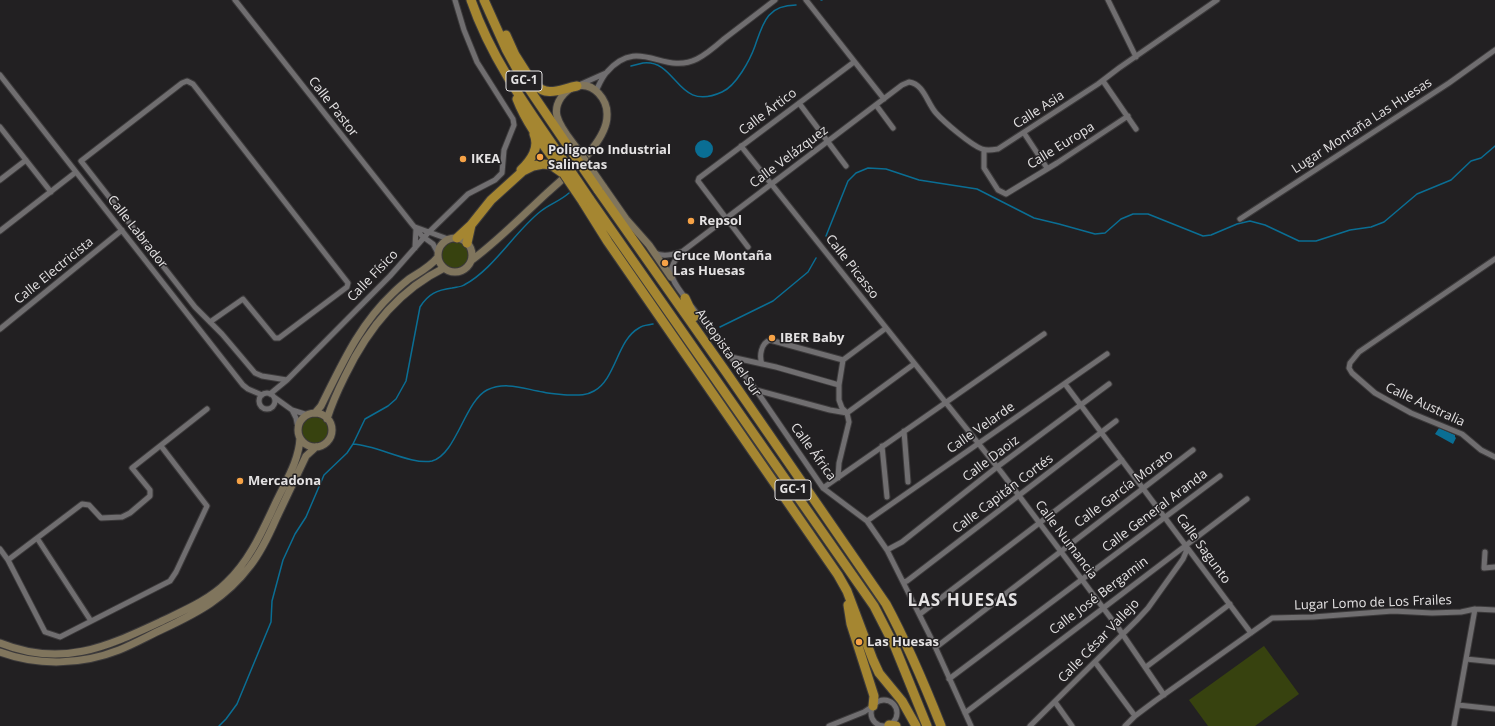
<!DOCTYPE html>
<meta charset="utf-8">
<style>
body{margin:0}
canvas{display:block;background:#222022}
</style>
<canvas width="1495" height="726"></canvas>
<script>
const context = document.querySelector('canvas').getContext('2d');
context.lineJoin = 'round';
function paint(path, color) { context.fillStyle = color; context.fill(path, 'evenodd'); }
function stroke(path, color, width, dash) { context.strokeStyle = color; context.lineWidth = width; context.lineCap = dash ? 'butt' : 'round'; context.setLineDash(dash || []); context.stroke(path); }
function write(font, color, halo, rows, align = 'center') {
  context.font = font + ' "Open Sans",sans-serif'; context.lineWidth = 3; context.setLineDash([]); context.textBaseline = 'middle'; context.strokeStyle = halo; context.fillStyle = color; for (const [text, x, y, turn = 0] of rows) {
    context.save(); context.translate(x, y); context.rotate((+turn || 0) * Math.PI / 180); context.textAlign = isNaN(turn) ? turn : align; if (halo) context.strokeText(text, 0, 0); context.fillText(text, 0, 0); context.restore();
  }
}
const green = new Path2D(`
 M442 255a13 13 0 1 1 26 0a13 13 0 1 1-26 0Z
 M302 430a13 13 0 1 1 26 0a13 13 0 1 1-26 0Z
 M1264 646 1299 694 1255 726H1208L1189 700Z`);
const water = new Path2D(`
 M695 149a9 9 0 1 1 18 0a9 9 0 1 1-18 0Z
 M1439 428 1455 435V437L1456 438 1453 444 1435 434Z`);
const stream = new Path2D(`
 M821 0H822
 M631 66C635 65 639 64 643 63 678 59 676 113 722 92 736 86 750 60 755 46 763 23 767 5 796 5
 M826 236 848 181 856 173 868 168 886 169 919 180 977 189 1034 218 1059 224 1095 234 1105 233 1121 219 1133 214H1148L1203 236 1211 235 1237 224 1250 221 1265 225 1299 241H1316L1350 230 1371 227 1384 222 1417 194 1451 180 1471 161 1481 158 1495 146
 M720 327 773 301 808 272 816 258
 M353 444C377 445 410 465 432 461 456 455 465 401 487 390 506 381 524 389 543 392 551 394 559 394 567 395 576 395 586 396 594 391 616 379 617 340 639 328 642 325 649 325 653 324
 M219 726 226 719 237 704 271 622 272 601 283 560 295 534 306 517 324 475 347 453 353 444 365 419 388 406 396 399 406 381 420 307C428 294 437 290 452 288 456 287 461 287 464 285 493 270 515 231 541 211 550 204 560 201 569 193`);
const street = new Path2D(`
 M235 0 412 224 422 236 433 244 438 253
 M806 0 884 99
 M1108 0 1136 57
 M0 75 243 385 248 389 262 395
 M1103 81 1136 129
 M579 85 606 73
 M596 91C599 85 602 77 607 72 639 35 663 76 697 59 707 54 716 46 724 39 741 26 758 13 775 0
 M799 103 846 166
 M876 105 893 128
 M0 127 51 192
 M1024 133 1047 168
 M741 146 1002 473 1119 629 1164 695
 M984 150V168L998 190 1006 194 1057 163 1128 116
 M0 180 26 160
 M1240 219 1449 83 1495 50
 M415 227 448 239
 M0 231 76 172
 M748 247 698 181 699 178 854 62
 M415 248 416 229
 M655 253C663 257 672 255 680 252
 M1495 259 1359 352 1350 363 1349 368 1352 373 1375 393 1411 413 1462 434 1481 450 1495 457
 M686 299C671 278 663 271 683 251L902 85 909 82C924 84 927 103 936 113 944 122 971 145 982 149 987 151 992 150 998 149L1098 84 1119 68 1217 0
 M692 307 756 390 823 488 867 521 887 550 933 642 971 726
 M210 322 243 299 275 338H279L347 287 348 283 193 84 187 81 182 83 81 161 195 307 222 334 255 373 262 376 287 380
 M0 329 122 230
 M731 357 776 367 839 385
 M843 360 886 328
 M762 364C759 356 761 343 770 340L843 360
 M1065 384 1251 633
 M756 390 830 410 847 413
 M259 401a8 8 0 1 1 16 0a8 8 0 1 1-16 0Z
 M270 394 287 380 390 276 428 233 468 194 495 180 502 173 504 150 514 125 513 119 477 62 464 30 455 0
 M274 397 292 410 308 415
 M292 410 296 418 298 428
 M847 413 914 364
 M904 431 908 482
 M161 446 207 506 176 572 170 581 60 637 45 632 8 560 82 504 89 505 101 518 122 517 130 513 150 496V490L132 468 207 409
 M882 446 887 497
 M838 478 839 463 849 422 847 413 842 408 839 400V385L843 360
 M823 488 1044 334
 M867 521 1107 354
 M37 538 91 621
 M0 549 8 560
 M887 550 902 542 997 467 1109 384
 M1485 552 1484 568 1495 567
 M903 582 907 581 1116 421
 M920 614 1122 460
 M935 646 939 645 1193 450
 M1466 659 1495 662
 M1095 662 1135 716
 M1146 667 1230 604
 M949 679 1220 476
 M871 713a13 13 0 1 1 26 0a13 13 0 1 1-26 0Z
 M1055 702 1072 726
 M1458 705 1495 709
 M965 713 1247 499
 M829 726 864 712 873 706
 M1030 726 1137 620 1148 608 1183 559 1186 552V546
 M1125 726 1135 716 1155 701 1272 618 1313 617 1393 611 1432 613 1461 612 1475 609 1495 610
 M1454 726 1475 609`);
const secondary = new Path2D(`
 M603 186 626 219 649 245 671 277
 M438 255a17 17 0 1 1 34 0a17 17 0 1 1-34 0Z
 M472 260C499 240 522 216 547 193 561 180 581 164 592 149 599 140 607 128 607 116 608 100 594 82 577 86 564 89 554 104 557 116 560 128 571 140 578 150
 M315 413 321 406C342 364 359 325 393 293 398 288 404 283 409 279 420 272 430 267 438 257
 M298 430a17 17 0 1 1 34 0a17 17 0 1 1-34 0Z
 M327 419C332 403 338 390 345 376 367 330 397 291 444 268
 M0 643C62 668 106 647 162 621 185 610 209 600 227 582 251 559 263 529 277 500 287 479 299 460 300 438
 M0 652C38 666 81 665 119 650 134 644 148 636 163 629 197 613 226 598 250 566 261 552 269 535 276 519 286 498 296 477 306 456L316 447`);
const highway = new Path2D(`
 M471 0C492 61 530 112 566 164
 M484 0 506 49 523 80 574 155
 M506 35 515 55 536 88
 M534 84C548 98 560 89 577 86
 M517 99C527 125 545 147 561 169
 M521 170C531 160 540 148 534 134
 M598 190 726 372 886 604C908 645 924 683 941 726
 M589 198 874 606 895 647 927 726
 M583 202 608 242 838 575 847 591 873 660 879 673 902 701 916 726
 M457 238 471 225 491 200 523 171 533 166 543 164 551 165 564 174
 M467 243 471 225
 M685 298 694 317
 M848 605 851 624 874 696 873 706
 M889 725 896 726`);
const secondaryBridge = new Path2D(`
 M578 150 603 186`);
const highwayBridge = new Path2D(`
 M574 155 598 190
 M566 164 589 198
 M564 174 583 202`);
const markers = [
 [540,157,4,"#f6a246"],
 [463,159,4,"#f6a246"],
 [691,221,4,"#f6a246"],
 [665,263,4,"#f6a246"],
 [772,338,4,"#f6a246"],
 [240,481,4,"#f6a246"],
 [859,642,4,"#f6a246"]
];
const shields = [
 [524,81,36],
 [793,490,36]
];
const shieldNames = [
 ["GC-1",524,81],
 ["GC-1",793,490]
];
const streetNames = [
 ["Calle Pastor",333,107,52],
 ["Calle Asia",1039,110,-33],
 ["Calle Ártico",768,112,-37],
 ["Lugar Montaña Las Huesas",1362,126,-33],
 ["Calle Europa",1061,146,-32],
 ["Calle Velázquez",789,157,-37],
 ["Calle Labrador",137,232,52],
 ["Calle Picasso",852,267,52],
 ["Calle Electricista",54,271,-39],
 ["Calle Físico",373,276,-46],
 ["Autopista del Sur",728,353,55],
 ["Calle Australia",1425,405,25],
 ["Calle Velarde",981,428,-35],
 ["Calle África",813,452,54],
 ["Calle Daoiz",991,459,-37],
 ["Calle García Morato",1124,489,-37],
 ["Calle Capitán Cortés",1003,494,-37],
 ["Calle General Aranda",1155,511,-37],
 ["Calle Numancia",1066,540,53],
 ["Calle Sagunto",1203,549,54],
 ["Calle José Bergamin",1099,596,-37],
 ["Lugar Lomo de Los Frailes",1373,603,-2],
 ["Calle César Vallejo",1099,641,-46]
];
const poiNames = [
 ["Poligono Industrial",548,150],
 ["Salinetas",548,165],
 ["IKEA",471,159],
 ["Repsol",699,221],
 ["Cruce Montaña",673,256],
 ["Las Huesas",673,271],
 ["IBER Baby",780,338],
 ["Mercadona",248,481],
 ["Las Huesas",867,642]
];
const districtNames = [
 ["LAS HUESAS",963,601]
];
paint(green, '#37420f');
paint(water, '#0a6e94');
stroke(stream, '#0a6e94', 1.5);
stroke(street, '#3c3a3b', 7);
stroke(secondary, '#3c3a3b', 9);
stroke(highway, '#3c3a3b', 11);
stroke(street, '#706e70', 5);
stroke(secondary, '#80755d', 7);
stroke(highway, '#a58631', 9);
stroke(secondaryBridge, '#3c3a3b', 9, []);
stroke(highwayBridge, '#3c3a3b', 11, []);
stroke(secondaryBridge, '#80755d', 7);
stroke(highwayBridge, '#a58631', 9);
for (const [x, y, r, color] of markers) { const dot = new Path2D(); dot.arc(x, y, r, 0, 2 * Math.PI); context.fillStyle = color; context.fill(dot); stroke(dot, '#222022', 1.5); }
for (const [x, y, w] of shields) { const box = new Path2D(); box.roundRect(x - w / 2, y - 10, w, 20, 3); context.fillStyle = '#222022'; context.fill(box); stroke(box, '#e4e2e3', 1); }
write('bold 12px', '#e4e2e3', null, shieldNames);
write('13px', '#e4e2e3', '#222022', streetNames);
write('bold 13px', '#e4e2e3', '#222022', poiNames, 'left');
context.letterSpacing = '1px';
write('bold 17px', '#e4e2e3', '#222022', districtNames);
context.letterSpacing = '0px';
</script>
